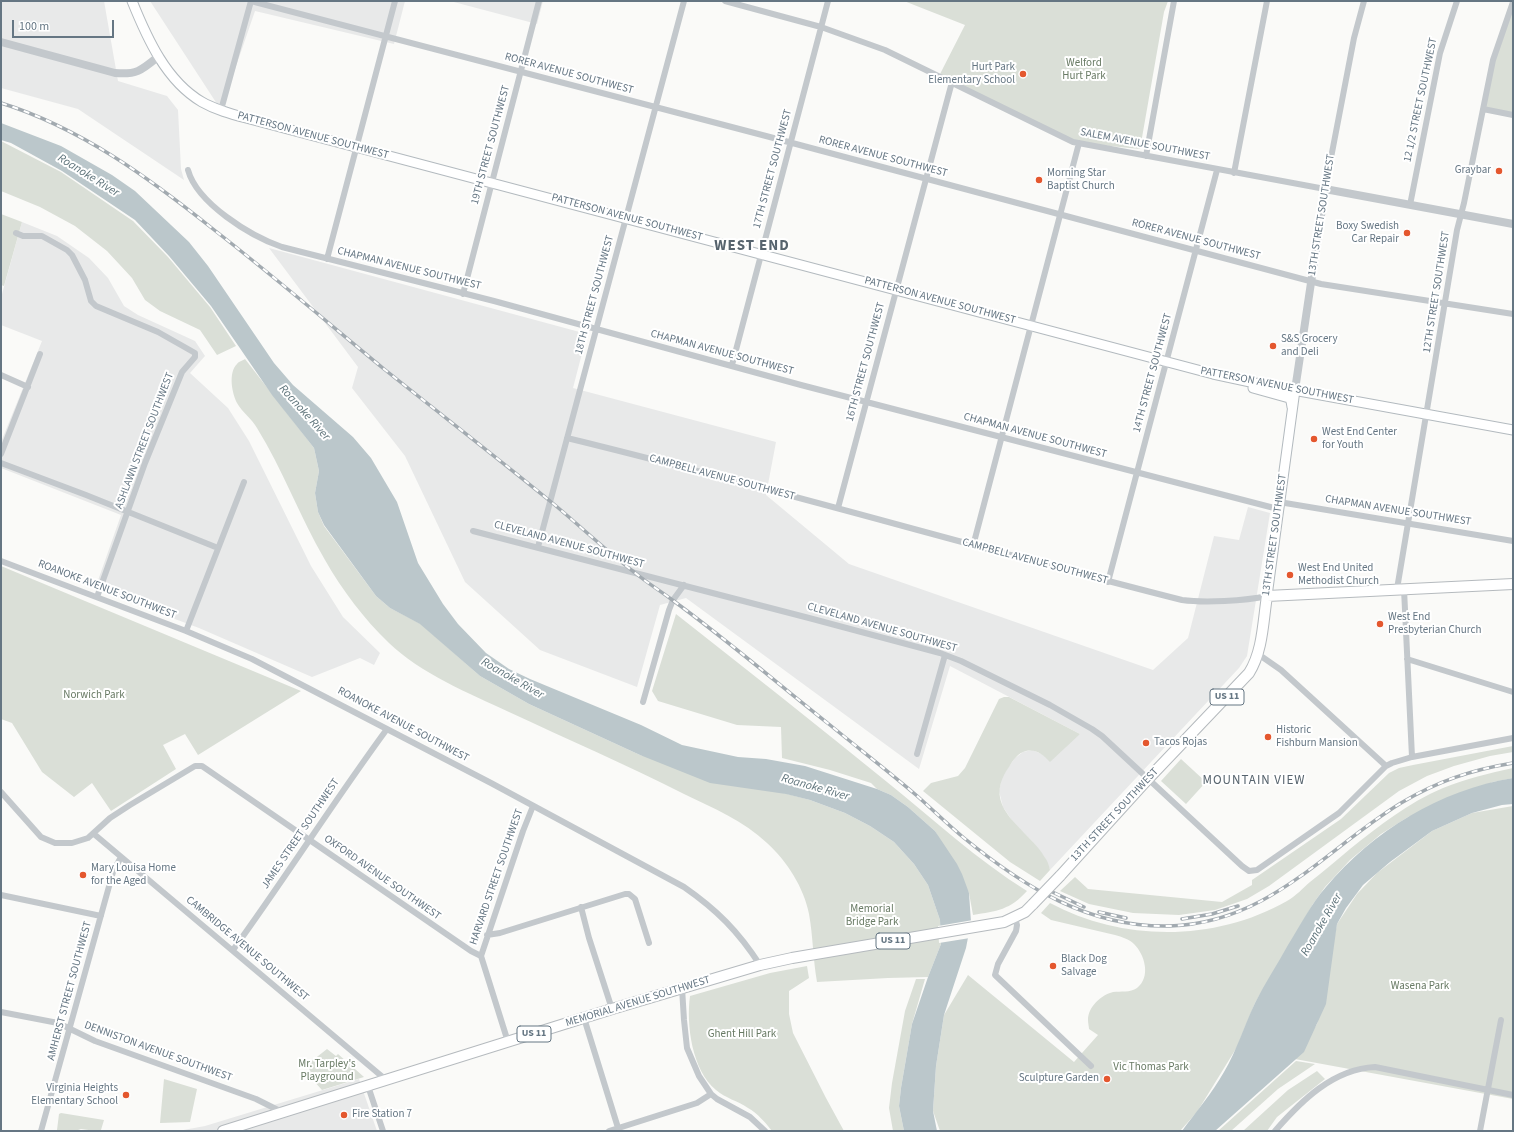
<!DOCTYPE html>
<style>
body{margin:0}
#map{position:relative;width:1514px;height:1132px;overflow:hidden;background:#fafaf8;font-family:"Source Sans 3",sans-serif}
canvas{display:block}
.frame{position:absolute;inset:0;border:2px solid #657683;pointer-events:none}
.scale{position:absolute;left:12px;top:20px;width:102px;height:18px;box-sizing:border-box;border:2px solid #657683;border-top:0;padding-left:5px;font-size:12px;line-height:14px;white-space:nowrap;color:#657683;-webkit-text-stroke:3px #fff;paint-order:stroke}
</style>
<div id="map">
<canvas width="1514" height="1132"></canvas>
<div class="frame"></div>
<div class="scale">100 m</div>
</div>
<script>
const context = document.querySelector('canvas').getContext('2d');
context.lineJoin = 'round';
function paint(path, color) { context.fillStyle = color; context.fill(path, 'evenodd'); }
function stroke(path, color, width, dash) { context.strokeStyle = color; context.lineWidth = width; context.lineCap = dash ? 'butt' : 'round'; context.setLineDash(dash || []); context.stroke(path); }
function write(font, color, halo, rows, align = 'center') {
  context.font = font + ' "Source Sans 3",sans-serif'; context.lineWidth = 4; context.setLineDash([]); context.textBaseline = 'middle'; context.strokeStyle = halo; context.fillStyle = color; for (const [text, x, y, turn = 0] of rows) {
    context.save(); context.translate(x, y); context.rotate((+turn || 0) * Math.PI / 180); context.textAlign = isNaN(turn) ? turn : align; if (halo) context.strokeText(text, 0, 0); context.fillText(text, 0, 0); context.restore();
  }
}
const built = new Path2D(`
 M1 1H104L118 81 167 96 178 110 181 169 184 180 78 109 1 88Z
 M150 1H405L394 44 255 11 221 110Z
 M450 1H543L537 24Z
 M22 222 57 236 89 258 108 278 124 306 138 315 195 341 205 356 190 373 228 408 249 441 311 566 343 617 380 653 374 665 360 658 312 677 199 628 95 589 121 515 1 468V442L42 341 1 325V294H2Z
 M269 248 587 334 573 388 776 442 766 495 849 564 1153 670 1188 638 1214 536 1239 540 1248 507 1270 513 1247 656 1239 668 1050 870 1045 858 1032 841 1015 825 1003 807 999 791 1002 776 1015 758 1023 752 1032 750 1042 754 1080 734 950 666 919 769 686 598 660 605 637 687 540 650 465 582 405 456 352 388 358 367Z
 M359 1079 377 1131H178L205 1126Z`);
const green = new Path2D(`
 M904 1H1168L1164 12 1140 149 1079 143 939 76 965 25Z
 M1513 8V115L1483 109 1493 60Z
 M1 141 61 172 133 221 168 257 210 307 236 346 217 355 200 330 160 311 145 300 132 278 107 251 75 226 40 207 1 191Z
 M1 214 22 222 4 286 1 285Z
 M245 359 314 448 319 471 315 493 318 512 324 526 376 596 390 608 421 624 480 676 529 704 640 755 810 800 845 813 870 826 894 842 914 864 928 885 940 920 941 944 928 977 888 978 817 982C813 960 813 936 809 914 804 888 787 861 767 843 744 821 713 808 684 794 627 765 567 739 509 712 470 694 420 673 389 643 364 619 342 590 325 560 300 517 283 470 257 428 252 419 242 412 237 403 232 393 228 373 237 364 239 361 242 361 245 359Z
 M1 566 301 691 198 755 185 734 163 745 176 769 111 811 92 783 74 797 42 772 12 723 1 719Z
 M676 614C746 669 817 725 887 782 933 819 977 860 1027 891 1010 910 997 911 973 915L969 893 935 831 908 807 891 795 877 789 871 783 830 770 782 758 781 727 737 725 658 701 652 691Z
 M1004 697H1009L1080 734 1050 762C1043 755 1037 749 1026 751 1018 753 1013 760 1009 767 979 809 1029 828 1046 859 1048 862 1049 866 1050 870L1040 881 1010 862 923 791 931 783 958 776 965 768 999 699Z
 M1513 746V752L1490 756 1454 766 1427 776 1399 791 1269 886 1247 899 1215 910 1179 915 1133 913 1089 904 1060 891 1075 877 1088 889 1222 902 1252 885V880L1341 819 1389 773 1399 768 1413 765Z
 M1181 759 1206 782 1186 804 1161 781Z
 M1513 768V778L1493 782 1408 817 1381 834 1350 860 1325 887 1313 904 1255 1003 1237 1047 1197 1112 1180 1131H940L933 1111 936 1066 944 1015 968 975 1074 1062 1098 1035 1089 1029C1089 1027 1088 1023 1088 1020 1088 1007 1101 995 1113 992 1121 991 1130 993 1137 988 1151 977 1145 955 1134 944 1129 939 1122 937 1115 935L1051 920 1041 913 1050 903C1123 942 1215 942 1287 901 1296 896 1303 888 1310 882 1324 871 1337 860 1350 849 1379 826 1409 802 1443 788 1466 779 1489 773 1513 768Z
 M1513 806V1099L1295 1059 1317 1024 1337 924 1357 894 1377 873 1432 831 1472 813Z
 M807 966 809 978 789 991V1014L793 1033 826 1098 844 1131H772C766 1123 757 1113 748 1108 738 1101 725 1098 716 1090 692 1070 686 1025 690 996L770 973Z
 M916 979H925L912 1024 901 1088 899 1106 904 1131H893L889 1108 892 1083 905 1011Z
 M327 1049 336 1056 338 1054 364 1077 322 1090 312 1079 308 1064Z
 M1296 1061 1315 1064 1278 1089 1231 1131H1218Z
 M1317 1071 1325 1079 1277 1117 1267 1131H1243L1288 1090Z
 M164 1079 197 1089 190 1122 160 1123Z
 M61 1113 104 1120 101 1130 96 1131 81 1129C75 1132 64 1130 57 1130L59 1114Z`);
const water = new Path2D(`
 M1 123 61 146 112 175 135 191 189 242 208 266 274 363 293 385 353 437 371 458 397 502 418 563 443 604 458 624 486 653 509 669 530 679 641 725 682 745 738 757 766 759 805 766 877 789 891 795 908 807 935 831 957 864 962 874 969 893 971 922 966 948 944 1015 936 1066 933 1111 937 1131H904L899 1106 901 1088 912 1024 928 977 941 944 940 920 928 885 914 864 894 842 870 826 845 813 810 800 786 794 710 783 640 755 529 704 480 676 420 624 390 608 376 596 324 525 318 512 315 493 319 471 314 448 272 395 211 306 169 256 135 220 62 171 11 143 1 140Z
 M1513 778V804L1502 805 1472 813 1432 831 1390 862 1363 885 1346 908 1337 924 1326 1004 1304 1052 1215 1131H1182C1196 1112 1212 1093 1224 1072 1237 1050 1244 1026 1255 1003 1265 983 1277 965 1288 945 1300 926 1311 904 1326 887 1373 831 1440 790 1513 778Z`);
const pier = new Path2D(`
 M973 920 970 938 939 943 938 926Z`);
const minor = new Path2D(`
 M725 1 821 27 885 50 1073 142 1325 189 1354 38 1364 1
 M1483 109 1513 115
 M221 110 251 1 766 136 1321 284 1513 314
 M1146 156 1174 1
 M188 170C197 203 250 236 282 247L494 301 801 385 1278 509
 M1234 173 1267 1
 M1410 205 1440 53 1457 1
 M16 233 23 236H42L67 250 72 255 85 280 91 301 96 306 158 332 195 353V357L182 372 145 463 97 597
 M327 259 395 1
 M463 294 539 1
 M732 365 828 1
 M1 375 28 387
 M567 438C773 488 976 548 1182 600 1204 603 1245 601 1267 596
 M1 454 40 354
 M1 463 86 495 218 548
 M1279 502 1513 541
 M838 508 952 82
 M473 531 809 618 940 653 961 661 1050 705 1092 729 1102 736 1242 866 1249 871 1257 870 1339 813 1386 766 1392 763 1412 757 1513 738
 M973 546 1079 143
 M538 547 684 1
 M1 561 186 631 252 659 491 783 684 887C717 910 738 931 760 965
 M1108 582 1217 170
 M1397 589 1457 230 1464 203 1493 60 1513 2
 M1404 589 1412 757
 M186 631 244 482
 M1258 654 1281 670 1386 766
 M1407 659 1513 692
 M643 702 669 610 673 600 684 585
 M917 754 945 655
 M1 792 41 837 55 843H72L88 838 110 818 130 805 195 766H202L471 951 481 956
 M94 834 385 1079
 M1 895 101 916
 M581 907 589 938 612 1009
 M1015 918 1017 925 1016 931 998 964 995 975 1091 1066
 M487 935 500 933 625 894H629L635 899 649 943
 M233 950C286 877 334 801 387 729
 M682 988 684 1020 687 1048 699 1076 711 1094 717 1099 750 1117 765 1131
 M1 1012 58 1023 95 1041 256 1099 282 1112
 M584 1018 619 1131
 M508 1042 481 956 523 831 533 806
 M368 1086 383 1131
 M41 1131 113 872 121 857
 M609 1131 697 1103 711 1094
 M1275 1131C1301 1101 1333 1069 1375 1067L1513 1095
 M1480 1131 1501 1020`);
const tertiary = new Path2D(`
 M1 42 115 73C137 75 142 70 159 56
 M1295 390 1325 189 1513 224`);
const secondary = new Path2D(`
 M132 1C147 38 166 81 202 102 216 110 231 114 246 118L1213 374 1255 383 1513 430
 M1253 388 1289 398 1291 401 1292 407
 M1267 596 1295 390`);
const primary = new Path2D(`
 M1060 876 1148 779 1249 673C1263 651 1263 621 1267 596L1513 584
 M223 1131 612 1009 760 965 792 958 1004 922 1025 912 1033 904`);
const rail = new Path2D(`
 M1 103C81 128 149 178 213 229 271 274 327 322 384 369 439 413 495 456 550 501 578 524 605 550 634 572 646 582 659 590 671 599 726 639 777 683 830 725 858 748 888 771 916 795 932 809 947 824 964 838 1024 887 1089 928 1170 926 1269 923 1324 850 1401 803 1438 781 1471 770 1513 763
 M1044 888 1084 907
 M1099 912 1126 918
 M1182 919 1212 914 1238 906`);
const primaryBridge = new Path2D(`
 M1033 904 1060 876`);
const markers = [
 [1023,74,4,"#e4572e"],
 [1499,171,4,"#e4572e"],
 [1039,180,4,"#e4572e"],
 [1407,233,4,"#e4572e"],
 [1273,346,4,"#e4572e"],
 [1314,439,4,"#e4572e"],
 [1290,575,4,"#e4572e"],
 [1380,624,4,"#e4572e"],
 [1268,737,4,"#e4572e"],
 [1146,743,4,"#e4572e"],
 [83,875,4,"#e4572e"],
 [1053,966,4,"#e4572e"],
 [1107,1079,4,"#e4572e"],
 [126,1095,4,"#e4572e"],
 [344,1115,4,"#e4572e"]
];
const shields = [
 [1227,697,34],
 [893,941,34],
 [534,1034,34]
];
const shieldNames = [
 ["US 11",1227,697],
 ["US 11",893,941],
 ["US 11",534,1034]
];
const parkNames = [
 ["Welford",1084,64],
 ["Hurt Park",1084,77],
 ["Norwich Park",94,696],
 ["Memorial",872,910],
 ["Bridge Park",872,923],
 ["Wasena Park",1420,987],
 ["Ghent Hill Park",742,1035],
 ["Mr. Tarpley's",327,1065],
 ["Playground",327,1078],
 ["Vic Thomas Park",1151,1068]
];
const poiNames = [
 ["Hurt Park",1015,68,"right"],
 ["Elementary School",1015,81,"right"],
 ["Graybar",1491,171,"right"],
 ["Morning Star",1047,174],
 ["Baptist Church",1047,187],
 ["Boxy Swedish",1399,227,"right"],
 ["Car Repair",1399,240,"right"],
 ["S&S Grocery",1281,340],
 ["and Deli",1281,353],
 ["West End Center",1322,433],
 ["for Youth",1322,446],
 ["West End United",1298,569],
 ["Methodist Church",1298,582],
 ["West End",1388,618],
 ["Presbyterian Church",1388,631],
 ["Historic",1276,731],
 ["Fishburn Mansion",1276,744],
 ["Tacos Rojas",1154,743],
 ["Mary Louisa Home",91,869],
 ["for the Aged",91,882],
 ["Black Dog",1061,960],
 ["Salvage",1061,973],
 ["Sculpture Garden",1099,1079,"right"],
 ["Virginia Heights",118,1089,"right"],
 ["Elementary School",118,1102,"right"],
 ["Fire Station 7",352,1115]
];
const streetNames = [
 ["RORER AVENUE SOUTHWEST",569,74,15],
 ["12 1/2 STREET SOUTHWEST",1421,100,-78],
 ["PATTERSON AVENUE SOUTHWEST",313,136,15],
 ["19TH STREET SOUTHWEST",491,145,-75],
 ["SALEM AVENUE SOUTHWEST",1145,145,11],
 ["RORER AVENUE SOUTHWEST",883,157,15],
 ["17TH STREET SOUTHWEST",773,169,-75],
 ["13TH STREET SOUTHWEST",1322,215,-81],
 ["PATTERSON AVENUE SOUTHWEST",627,218,15],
 ["RORER AVENUE SOUTHWEST",1196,240,15],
 ["CHAPMAN AVENUE SOUTHWEST",409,269,14],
 ["12TH STREET SOUTHWEST",1437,292,-81],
 ["18TH STREET SOUTHWEST",595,295,-75],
 ["PATTERSON AVENUE SOUTHWEST",940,301,15],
 ["CHAPMAN AVENUE SOUTHWEST",722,353,15],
 ["16TH STREET SOUTHWEST",866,362,-75],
 ["14TH STREET SOUTHWEST",1153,373,-75],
 ["PATTERSON AVENUE SOUTHWEST",1277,386,11],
 ["CHAPMAN AVENUE SOUTHWEST",1035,436,15],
 ["ASHLAWN STREET SOUTHWEST",145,441,-69],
 ["CAMPBELL AVENUE SOUTHWEST",722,478,15],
 ["CHAPMAN AVENUE SOUTHWEST",1398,511,9],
 ["13TH STREET SOUTHWEST",1275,535,-82],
 ["CLEVELAND AVENUE SOUTHWEST",569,545,15],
 ["CAMPBELL AVENUE SOUTHWEST",1035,562,15],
 ["ROANOKE AVENUE SOUTHWEST",107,590,21],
 ["CLEVELAND AVENUE SOUTHWEST",882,628,16],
 ["ROANOKE AVENUE SOUTHWEST",403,725,28],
 ["13TH STREET SOUTHWEST",1115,815,-47],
 ["JAMES STREET SOUTHWEST",301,834,-56],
 ["HARVARD STREET SOUTHWEST",497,877,-71],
 ["OXFORD AVENUE SOUTHWEST",382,878,35],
 ["CAMBRIDGE AVENUE SOUTHWEST",247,949,40],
 ["AMHERST STREET SOUTHWEST",70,991,-75],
 ["MEMORIAL AVENUE SOUTHWEST",638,1002,-17],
 ["DENNISTON AVENUE SOUTHWEST",158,1052,20]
];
const waterNames = [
 ["Roanoke River",88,176,32],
 ["Roanoke River",304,413,48],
 ["Roanoke River",512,679,30],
 ["Roanoke River",815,788,16],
 ["Roanoke River",1322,925,-60]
];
const quarterNames = [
 ["MOUNTAIN VIEW",1254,781]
];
const districtNames = [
 ["WEST END",752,247]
];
paint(built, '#e8e9e9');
paint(green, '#dadfd7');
paint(water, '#bbc7cb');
paint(pier, '#fafaf8');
stroke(secondary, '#b3babf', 11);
stroke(primary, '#b5babe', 12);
stroke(minor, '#c3c8cc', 6);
stroke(tertiary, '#c3c8cc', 8);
stroke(secondary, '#fff', 9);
stroke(primary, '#fff', 10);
stroke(rail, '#a2aab0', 3.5);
stroke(rail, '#fff', 2, [6]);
stroke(primaryBridge, '#b5babe', 12, []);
stroke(primaryBridge, '#fff', 10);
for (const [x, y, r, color] of markers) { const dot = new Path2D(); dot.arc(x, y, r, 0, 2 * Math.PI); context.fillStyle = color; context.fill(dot); stroke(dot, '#fff', 1.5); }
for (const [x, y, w] of shields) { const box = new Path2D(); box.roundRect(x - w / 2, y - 8, w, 16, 3); context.fillStyle = '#fff'; context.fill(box); stroke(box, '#657683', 1); }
write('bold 10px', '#657683', null, shieldNames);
write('11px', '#687a64', '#fff', parkNames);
write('11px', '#657683', '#fff', poiNames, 'left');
write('11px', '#657683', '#fff', streetNames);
write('italic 12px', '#60757c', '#fff', waterNames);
context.letterSpacing = '1px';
write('13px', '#57646e', '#fff', quarterNames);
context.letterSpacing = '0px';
context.letterSpacing = '1px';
write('bold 15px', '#57646e', '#fff', districtNames);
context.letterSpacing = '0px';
</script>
